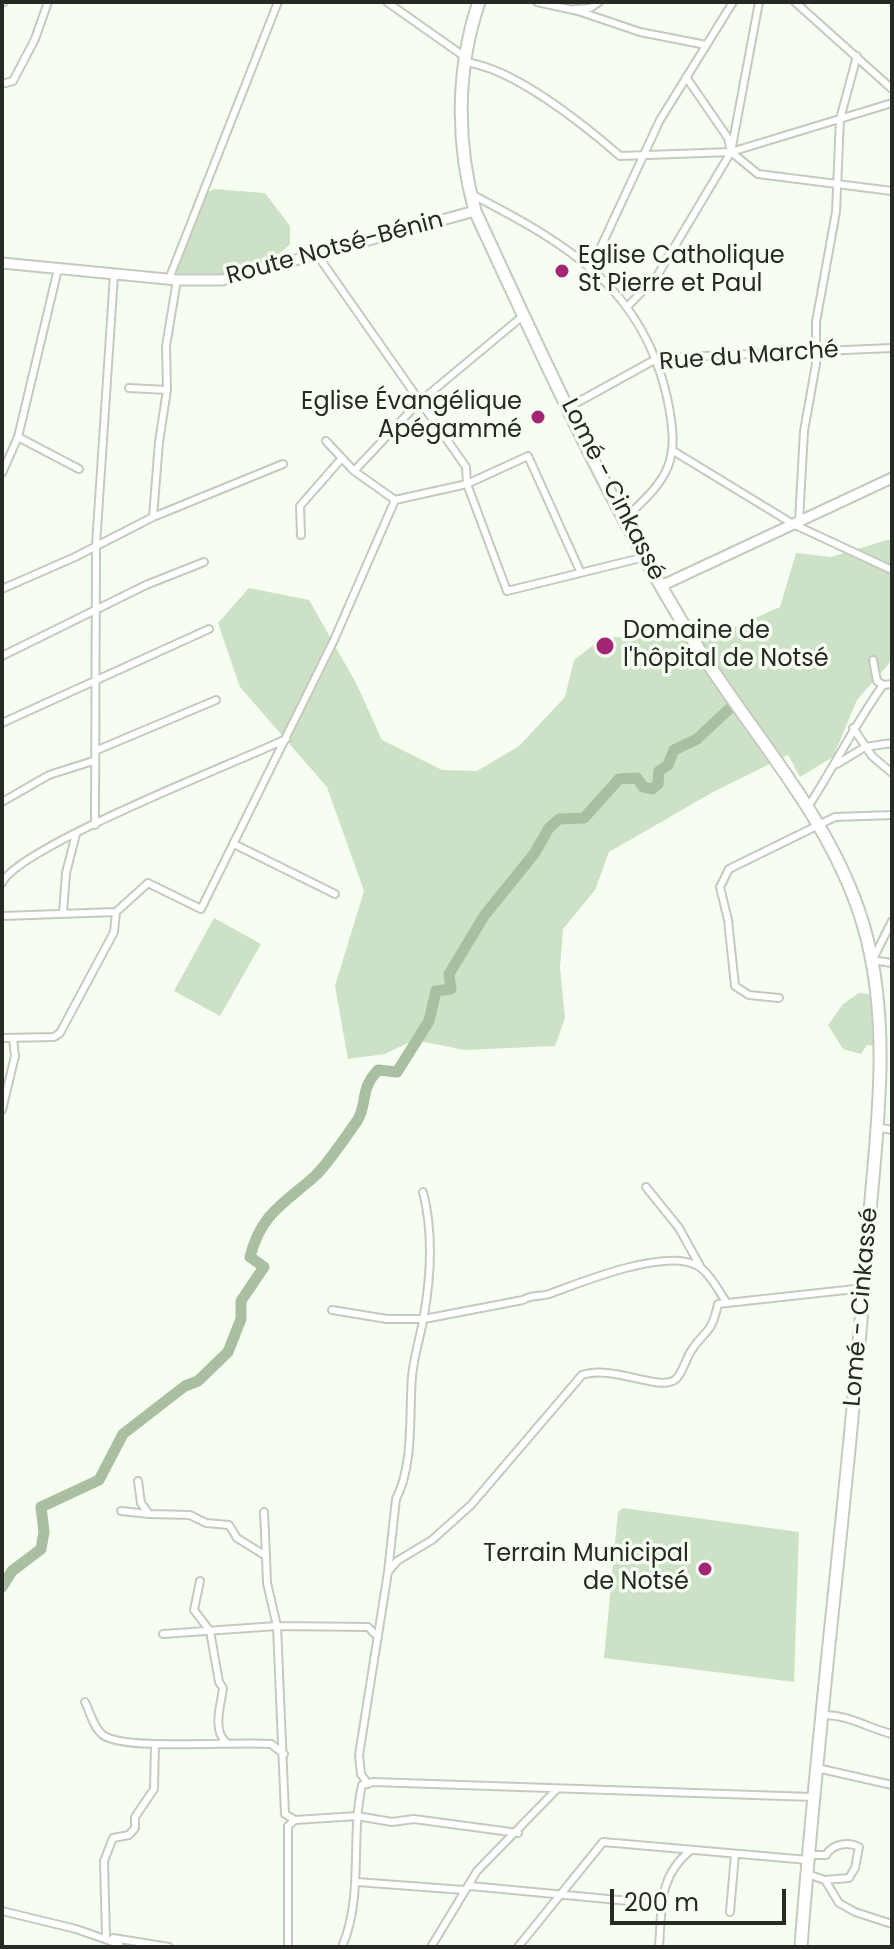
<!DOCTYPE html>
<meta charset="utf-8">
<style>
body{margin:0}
#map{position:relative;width:894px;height:1949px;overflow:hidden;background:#f5fef1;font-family:Poppins,sans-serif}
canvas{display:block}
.frame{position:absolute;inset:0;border:4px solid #262924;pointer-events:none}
.scale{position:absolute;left:610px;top:1889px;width:176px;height:36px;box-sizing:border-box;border:4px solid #262924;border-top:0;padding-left:10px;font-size:24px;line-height:28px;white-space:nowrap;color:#262924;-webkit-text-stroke:6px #f5fef1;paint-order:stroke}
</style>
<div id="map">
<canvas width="894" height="1949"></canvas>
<div class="frame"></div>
<div class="scale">200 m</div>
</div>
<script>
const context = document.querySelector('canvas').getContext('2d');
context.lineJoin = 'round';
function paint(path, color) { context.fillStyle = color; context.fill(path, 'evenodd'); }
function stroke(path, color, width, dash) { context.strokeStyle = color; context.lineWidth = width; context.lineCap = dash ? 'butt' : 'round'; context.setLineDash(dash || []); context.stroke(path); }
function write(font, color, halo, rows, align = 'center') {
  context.font = font + ' Poppins,sans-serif'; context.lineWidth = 7; context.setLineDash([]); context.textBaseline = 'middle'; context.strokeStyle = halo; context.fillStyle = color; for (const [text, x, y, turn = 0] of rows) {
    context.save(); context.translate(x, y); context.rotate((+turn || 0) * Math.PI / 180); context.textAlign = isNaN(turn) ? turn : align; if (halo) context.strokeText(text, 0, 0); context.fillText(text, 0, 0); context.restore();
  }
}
const green = new Path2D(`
 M214 189 265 193 290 226V244C262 273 213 284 174 274L204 194Z
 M887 540H892V660L857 700 833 757 800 777 788 755 715 791 609 852 595 890 563 929 560 968 565 1018 555 1046 465 1050 414 1040 385 1054 348 1059 335 986 364 891 327 787 240 687 218 623 249 588 309 600 356 683 382 740 442 770 477 771 519 746 565 697 574 660 604 637 668 638 728 630 780 607 796 553 831 557Z
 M214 918 261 944 220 1016 174 991Z
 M859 993 869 994 875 1014 876 1046 867 1045 861 1054 843 1049 828 1025 843 1004Z
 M623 1508 799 1532 794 1682 604 1658 618 1512Z`);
const river = new Path2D(`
 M2 1587 12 1571 41 1549 44 1532 41 1507 99 1480 123 1434 185 1386 198 1381 228 1352 241 1319V1301L264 1267 250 1257C261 1213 285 1203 315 1176 325 1167 348 1134 357 1121 368 1104 359 1090 378 1070L397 1072 429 1021 436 991 451 989 449 974 484 916 534 854 549 828 559 819 584 818 619 779 637 778 643 787 652 789 658 784 659 771 668 765 674 750 697 739 729 709`);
const minor = new Path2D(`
 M387 2 465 57
 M537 2 578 11 640 32 706 45
 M795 2 892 89
 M2 3 4 2
 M575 9 590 8 599 2
 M464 62C512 67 583 124 620 156L731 152 892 103
 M686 77 728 138 731 152 758 174 892 191
 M2 84 13 81 35 39 48 2
 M473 195C567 244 642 287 667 397 680 459 672 476 625 518
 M318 256 466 467 467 484 507 591 645 557
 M591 268 660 120 733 2
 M169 279 278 2
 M628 306 657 276 731 152 759 2
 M129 388 167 390
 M569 407 658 358 892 348
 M18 437 79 469
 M326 441 354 471 395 500 467 484 528 456 580 571
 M675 452 793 524 892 570
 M354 471 417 404 524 315
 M2 473 18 437 58 269
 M153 517 159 442 167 390 166 346 177 280
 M799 521 804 431 816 364V322L836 212 840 119 857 56
 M301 535 300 506 342 458
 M2 589 75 557 153 517 283 464
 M2 656 146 585 204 562
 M873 660 877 681 883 685 892 684
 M2 723 209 629
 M853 728 872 756 892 773
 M95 751 216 700
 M837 764 865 747 892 743
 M2 802 49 775 93 761
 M808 807C834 767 855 724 883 685
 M95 825 96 545 114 275
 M234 844 335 894
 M2 883C18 847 238 762 286 739
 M63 913 66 873 76 834
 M2 916 116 912 148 883 201 909 334 640 395 500
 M873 959 892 921
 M871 960 892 963
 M779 998 749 995 735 986 728 920 720 887 729 869 835 817 892 815
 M2 1038 54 1037 60 1033 114 932 116 912
 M2 1110 15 1056 13 1038
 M876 1127 892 1130
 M646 1187 679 1228 700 1266
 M332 1310 387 1319H424L523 1300C534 1293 541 1298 552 1293 584 1281 664 1249 696 1265 709 1271 719 1292 727 1303
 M138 1481 141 1503 149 1514 190 1515 206 1523 229 1525 237 1538 266 1556 267 1583 277 1626 285 1814 295 1820 357 1816 392 1822 414 1819 518 1833
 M121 1511 149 1514
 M264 1512 266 1556
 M388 1572 396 1499C414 1465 409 1413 412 1376 414 1355 421 1335 424 1315 431 1275 433 1231 423 1192
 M200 1581 194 1610 210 1631 219 1682 223 1688C221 1705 212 1730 226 1742
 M163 1634 277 1626 368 1627 376 1635
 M85 1702C90 1712 94 1729 103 1735 123 1751 238 1741 271 1744L284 1754
 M822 1715C847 1714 868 1728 892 1734
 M817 1768 892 1785
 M368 1784 361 1774 359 1755 388 1572 397 1561 432 1540 471 1505 582 1375C614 1364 662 1394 677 1378 683 1371 686 1359 691 1351 706 1328 711 1336 718 1304L864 1288
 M809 1855H826C832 1844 849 1841 859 1847L855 1868 849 1878 825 1880
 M807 1874 825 1880 839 1903 855 1912 892 1924
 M357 1882 464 1890
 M470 1886 661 1904
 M2 1911 76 1929 119 1944 113 1938 169 1947
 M730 1912 735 1854
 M106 1938 104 1861 113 1838 129 1835 135 1828V1817L154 1789 155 1744
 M288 1947V1826L295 1820
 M342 1947C364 1895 350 1839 362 1785L373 1782 813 1797
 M431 1947 477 1871 557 1789
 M518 1947 603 1842 808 1860
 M659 1947C662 1908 658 1876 691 1850`);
const secondary = new Path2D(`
 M2 263 177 280H222L475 211
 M661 586 892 478`);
const trunk = new Path2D(`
 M479 2C456 69 456 143 475 211 542 356 609 504 693 640 751 734 831 817 863 924 894 1028 875 1141 867 1246 850 1480 818 1713 801 1947`);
const markers = [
 [562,271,8,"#a42475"],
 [538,417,8,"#a42475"],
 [605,646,10,"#a42475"],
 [705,1569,8,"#a42475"]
];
const streetNames = [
 ["Route Notsé-Bénin",335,249,-15],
 ["Rue du Marché",749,357,-4],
 ["Lomé - Cinkassé",612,490,63],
 ["Lomé - Cinkassé",862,1307,-85]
];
const poiNames = [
 ["Eglise Catholique",578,257],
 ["St Pierre et Paul",578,285],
 ["Eglise Évangélique",522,403,"right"],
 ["Apégammé",522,431,"right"],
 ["Domaine de",623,632],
 ["l'hôpital de Notsé",623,660],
 ["Terrain Municipal",689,1555,"right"],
 ["de Notsé",689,1583,"right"]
];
paint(green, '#cde1c6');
stroke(river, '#aabfa2', 11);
stroke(minor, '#c3cbbf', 10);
stroke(secondary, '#c3cbbf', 13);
stroke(trunk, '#c3cbbf', 15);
stroke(minor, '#fff', 6);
stroke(secondary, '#fff', 9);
stroke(trunk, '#fff', 11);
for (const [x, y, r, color] of markers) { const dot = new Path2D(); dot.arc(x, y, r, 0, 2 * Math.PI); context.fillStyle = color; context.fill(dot); stroke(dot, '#f5fef1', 3); }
write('24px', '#262924', '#f5fef1', streetNames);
write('24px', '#262924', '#f5fef1', poiNames, 'left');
</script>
